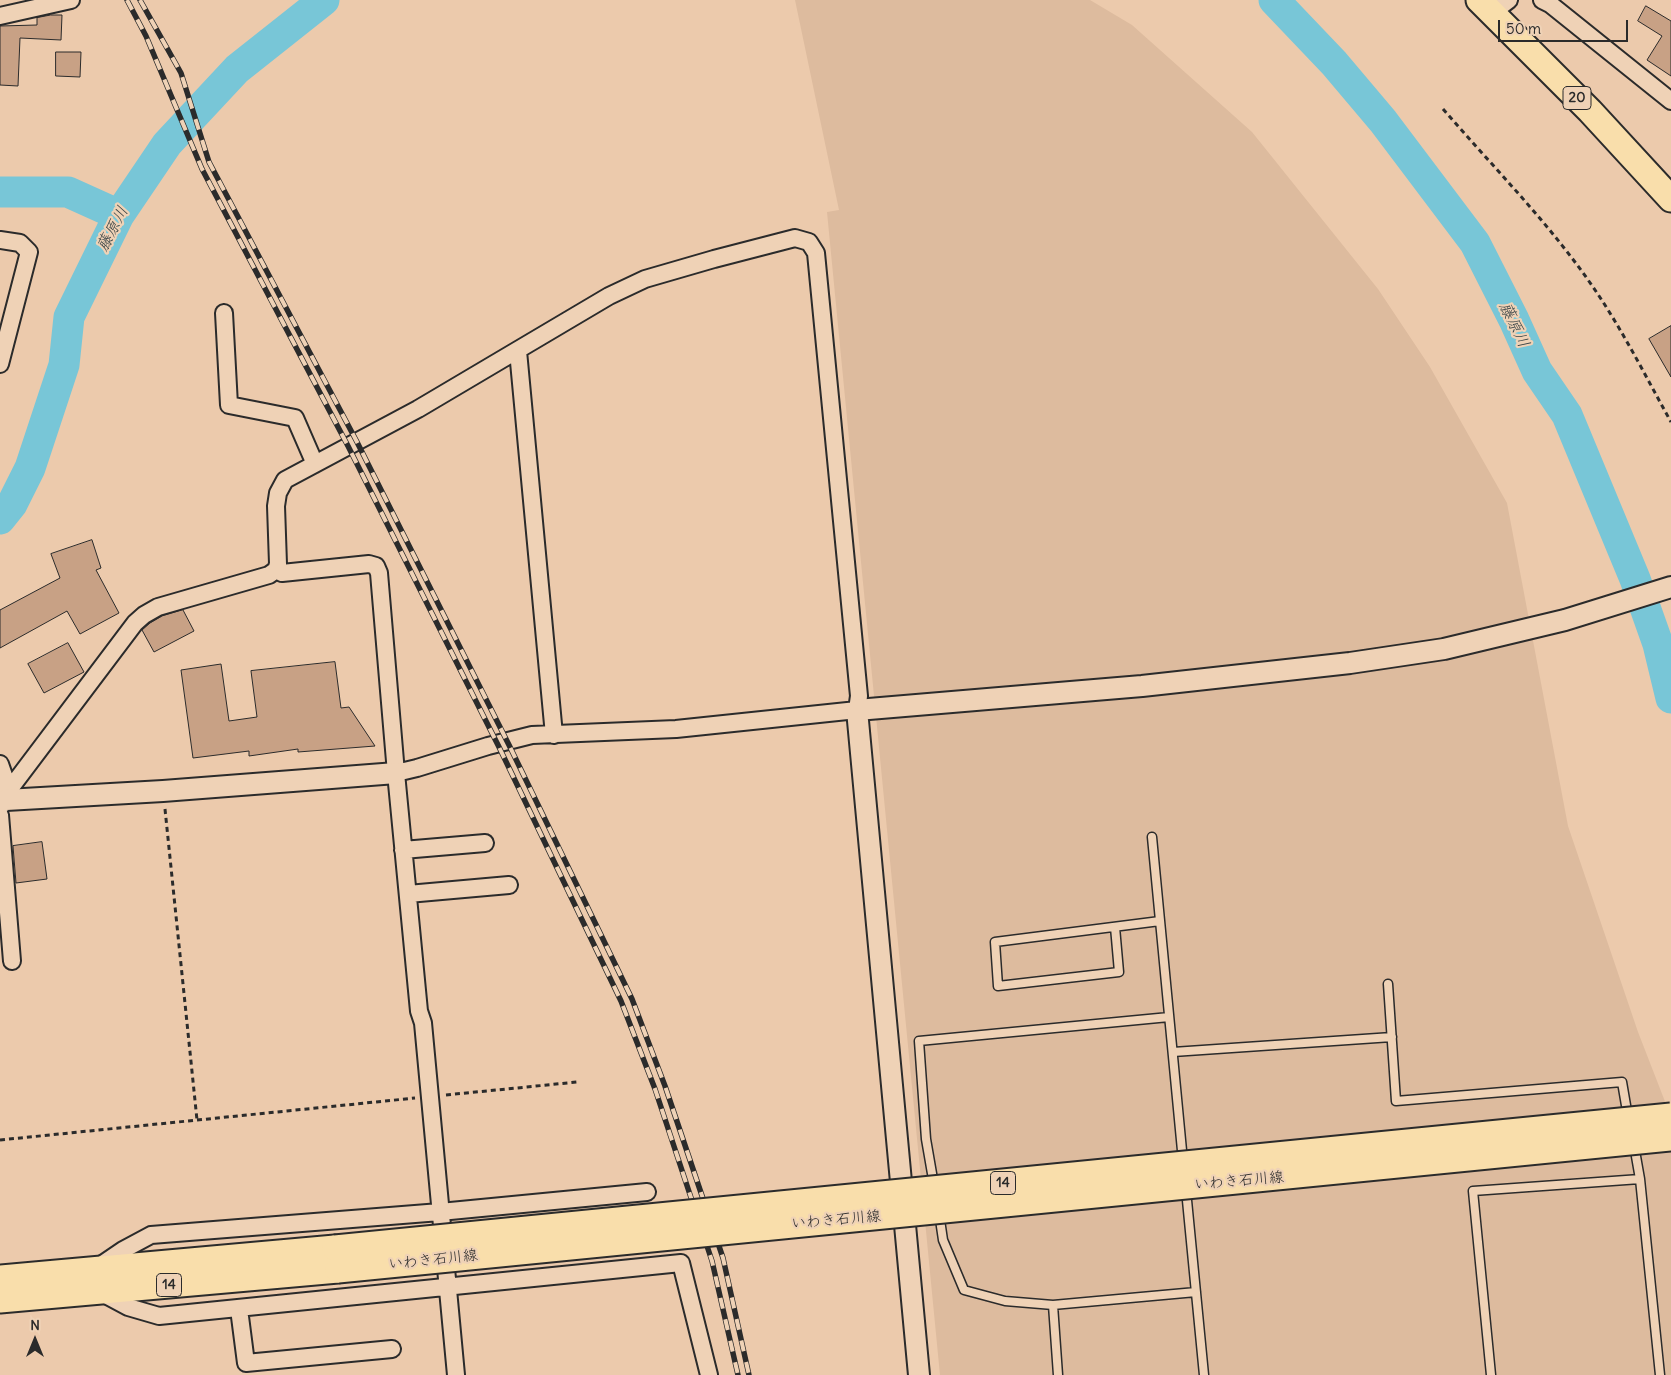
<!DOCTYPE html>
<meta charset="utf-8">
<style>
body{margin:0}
#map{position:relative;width:1671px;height:1375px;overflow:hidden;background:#eccaac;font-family:Delius,sans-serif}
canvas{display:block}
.north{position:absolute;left:10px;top:1315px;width:50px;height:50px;-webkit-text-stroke:4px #efd2b6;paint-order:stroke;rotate:0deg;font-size:14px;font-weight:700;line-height:20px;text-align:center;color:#2b2b2b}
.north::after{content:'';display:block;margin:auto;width:18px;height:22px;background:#2b2b2b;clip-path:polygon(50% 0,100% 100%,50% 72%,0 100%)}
.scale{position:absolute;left:1498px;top:20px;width:130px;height:22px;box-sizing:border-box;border:2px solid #2b2b2b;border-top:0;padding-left:6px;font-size:15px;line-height:18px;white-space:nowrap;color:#2b2b2b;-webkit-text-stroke:4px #efd2b6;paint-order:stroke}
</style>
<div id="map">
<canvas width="1671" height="1375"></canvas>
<div class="north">N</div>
<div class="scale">50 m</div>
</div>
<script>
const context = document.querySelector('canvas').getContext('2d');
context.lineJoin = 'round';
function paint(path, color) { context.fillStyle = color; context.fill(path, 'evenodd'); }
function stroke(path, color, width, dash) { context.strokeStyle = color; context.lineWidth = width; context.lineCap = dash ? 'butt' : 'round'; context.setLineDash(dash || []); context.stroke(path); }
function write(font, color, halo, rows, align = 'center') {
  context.font = font + ' Delius,"Klee One",sans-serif'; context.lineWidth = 4.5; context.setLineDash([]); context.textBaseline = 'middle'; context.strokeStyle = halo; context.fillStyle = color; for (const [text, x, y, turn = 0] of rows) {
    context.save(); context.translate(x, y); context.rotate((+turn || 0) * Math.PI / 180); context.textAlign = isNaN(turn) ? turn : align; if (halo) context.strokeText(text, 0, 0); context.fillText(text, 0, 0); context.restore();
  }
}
const built = new Path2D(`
 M795 0H1090L1132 25 1252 132 1378 289 1430 367 1507 503 1568 826 1638 1032 1671 1117V1375H940L827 212 839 210Z`);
const river = new Path2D(`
 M1274 0 1334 63 1383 121 1475 243 1514 320 1537 371 1567 415 1635 579 1658 644 1671 698
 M0 192H68L119 215
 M0 519 12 504 30 468 64 365 69 317 119 215 167 144 237 69 324 0`);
const building = new Path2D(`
 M1646 6 1671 21V76L1647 60 1662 36 1638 21Z
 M51 15H62L61 40 20 38 18 86 0 85V26L37 25V18Z
 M56 52H81L80 77 56 76Z
 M1671 326V377L1649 339Z
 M92 540 101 568 96 570 119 613 80 634 67 611 0 648V610L60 578 51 554Z
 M183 610 194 631 154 652 142 630 150 623 162 616Z
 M68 643 84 672 44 693 28 664Z
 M335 662 341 708 349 707 375 746 298 752V749L249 756V751L193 758 181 670 221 664 229 721 257 717 251 671Z
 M42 842 47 879 16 883 13 846Z`);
const path = new Path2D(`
 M1443 109C1494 168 1549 223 1593 287 1622 329 1646 377 1671 422
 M165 809 197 1120
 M446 1095 577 1082
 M0 1140 415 1098`);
const service = new Path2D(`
 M1152 837 1183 1161
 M1115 927 1119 972 998 986 995 942 1160 921
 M1388 984 1396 1101 1622 1082 1628 1117
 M1173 1052 1392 1037
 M1634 1145 1640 1179 1660 1375
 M934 1185 926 1139 919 1041 1169 1017
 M1186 1190 1204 1375
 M939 1213 943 1240 964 1290 1005 1301 1053 1305 1196 1292
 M1053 1305 1058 1375
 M1491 1375 1473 1191 1640 1179`);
const minor = new Path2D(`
 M1542 0 1550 4 1671 101
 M1492 13 1509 0
 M0 16 71 0
 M0 240 20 243 29 252 0 364
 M224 313 229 405 295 418 315 464
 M518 351 554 735
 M276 570 282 573 369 564 376 566 379 573 396 773 419 1011 423 1023 456 1375
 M0 764 9 790
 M0 802 135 623 144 615 158 607 269 575 276 570 278 564 276 506 278 493 285 480 418 409 609 296 645 279 714 259 795 238 809 242 816 253 859 696 857 710 676 729 532 735 488 746 417 768 396 773
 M0 815 12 961
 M403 850 485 843
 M408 894 509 885
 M98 1267 123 1250 151 1235 440 1212 647 1192
 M100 1292 128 1307 159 1316 681 1263 709 1375
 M239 1309 246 1363 392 1349`);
const tertiary = new Path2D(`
 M0 803 6 800 163 791 396 773
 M919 1375 857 710 1142 686 1350 663 1444 649 1565 620 1671 587`);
const primary = new Path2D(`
 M1479 0 1590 111 1671 199
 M0 1278 335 1248
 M0 1300 338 1270`);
const rail = new Path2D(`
 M127 0 146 36 202 169 348 446 499 747 621 1001 655 1089 712 1261 738 1375
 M140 0 181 73 209 162 357 442 509 745 632 999 665 1086 723 1258 749 1375`);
const primaryBridge = new Path2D(`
 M335 1248 1671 1116
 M338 1270C782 1222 1227 1186 1671 1138`);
const shields = [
 [1577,98,28],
 [1003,1183,25],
 [169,1285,25]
];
const shieldNames = [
 ["20",1577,98],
 ["14",1003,1183],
 ["14",169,1285]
];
const streetNames = [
 ["いわき石川線",1239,1181,-5],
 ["いわき石川線",836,1220,-5],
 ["いわき石川線",433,1260,-6]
];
const waterNames = [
 ["藤原川",113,229,-62],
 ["藤原川",1514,325,64]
];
paint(built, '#ddbb9e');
stroke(river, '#78c6d7', 31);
paint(building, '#c8a185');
stroke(building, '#2b2b2b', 1);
stroke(service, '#2b2b2b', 11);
stroke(minor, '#2b2b2b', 20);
stroke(tertiary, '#2b2b2b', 24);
stroke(primary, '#2b2b2b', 29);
stroke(path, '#2b2b2b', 3, [5, 4]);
stroke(service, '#efd2b6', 8);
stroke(minor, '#efd2b6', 16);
stroke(tertiary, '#efd2b6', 20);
stroke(primary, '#f9deab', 25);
stroke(rail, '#2b2b2b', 5.5);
stroke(rail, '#efd2b6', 4, [11]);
stroke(primaryBridge, '#2b2b2b', 29, []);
stroke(primaryBridge, '#f9deab', 25);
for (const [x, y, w] of shields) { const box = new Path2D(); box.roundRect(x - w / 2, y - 11.5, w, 23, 4); context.fillStyle = '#efd2b6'; context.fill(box); stroke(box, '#2b2b2b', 1); }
write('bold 14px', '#2b2b2b', null, shieldNames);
write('15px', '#2b2b2b', '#efd2b6', streetNames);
write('italic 16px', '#374245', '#efd2b6', waterNames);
</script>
